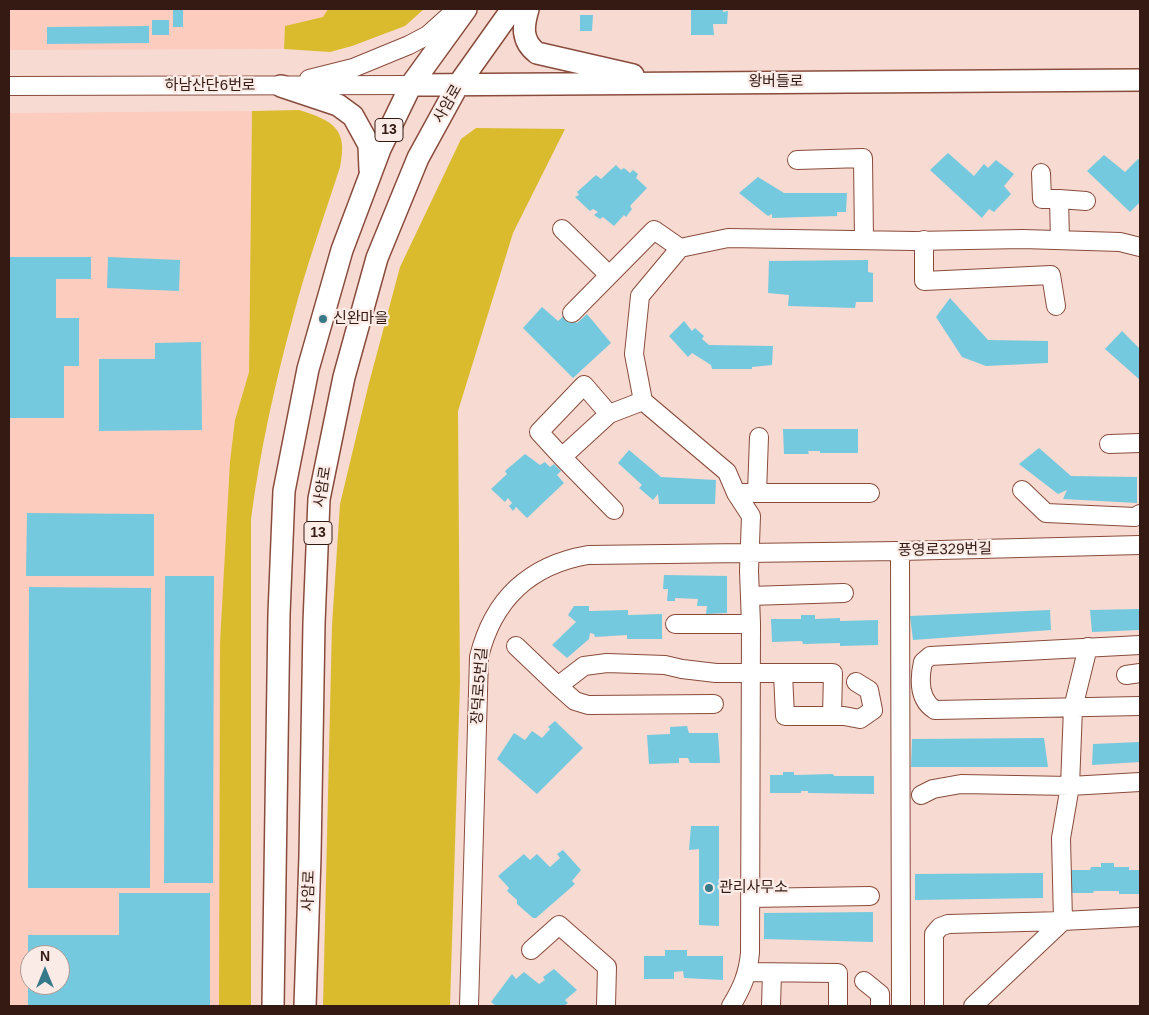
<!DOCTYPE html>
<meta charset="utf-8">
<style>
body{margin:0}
#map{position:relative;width:1149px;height:1015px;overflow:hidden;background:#f7dad2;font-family:Arial,sans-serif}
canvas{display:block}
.frame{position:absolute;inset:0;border:10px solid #341a13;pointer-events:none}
.north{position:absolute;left:20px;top:945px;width:50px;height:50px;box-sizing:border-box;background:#faebe7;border:1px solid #ab9792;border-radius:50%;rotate:0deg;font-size:14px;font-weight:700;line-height:20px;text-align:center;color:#341a13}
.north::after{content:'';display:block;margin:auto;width:18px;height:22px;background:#367989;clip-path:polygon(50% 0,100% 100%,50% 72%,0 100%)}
</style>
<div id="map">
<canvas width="1149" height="1015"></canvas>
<div class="frame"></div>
<div class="north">N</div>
</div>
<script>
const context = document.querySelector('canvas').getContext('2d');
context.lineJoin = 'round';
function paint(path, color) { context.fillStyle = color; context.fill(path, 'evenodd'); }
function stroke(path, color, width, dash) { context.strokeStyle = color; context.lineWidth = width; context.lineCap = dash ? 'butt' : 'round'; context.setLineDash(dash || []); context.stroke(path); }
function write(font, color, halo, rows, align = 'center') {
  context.font = font + ' Arial,"Noto Sans KR",sans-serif'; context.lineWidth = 4.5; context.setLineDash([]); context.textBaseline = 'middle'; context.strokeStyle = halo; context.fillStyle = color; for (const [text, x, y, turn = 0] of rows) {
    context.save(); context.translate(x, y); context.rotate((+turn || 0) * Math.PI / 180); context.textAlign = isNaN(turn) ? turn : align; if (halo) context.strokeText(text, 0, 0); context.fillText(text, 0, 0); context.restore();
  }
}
const built = new Path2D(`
 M9 9H328L323 17 285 26 284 49 9 50Z
 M252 111 249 372 235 420 220 643 219 1006H9V113ZM30 955H60V985H30Z`);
const green = new Path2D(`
 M328 9H424L405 26 352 46 330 52 284 49 285 26 323 17Z
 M299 110C334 121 348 129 340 167 324 217 306 267 293 317 275 383 260 451 251 519V1006H219L220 643 230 462 235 420 249 372 252 111Z
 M476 128 565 129 513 233 458 411 460 683 450 1006H323L332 625 340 504 369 383 400 267 461 139Z`);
const building = new Path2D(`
 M173 9H183V27H173Z
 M691 9H723V12L728 11 727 24H713L714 35H691Z
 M580 15H593L592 31H580Z
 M152 20H169V35H152Z
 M149 26V43L47 44V27Z
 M948 153 974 176 984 164 988 168 996 160 1014 174 1004 186 1011 194 994 212 989 209 982 218 930 170Z
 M1104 155 1125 172 1138 159 1140 160V202L1130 212 1087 171Z
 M616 165 621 170 624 168 630 173 633 170 638 174 636 178 647 188 630 206 632 209 626 217 624 215 614 226 603 217 600 219 594 215 598 212 593 209 590 211 575 197 579 195 577 192 596 175 601 179Z
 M758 177 784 193H847L846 212H837V216L772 218V214L768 216 739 193Z
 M9 257H91V279H56V318H79V366H64V418H9Z
 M108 257 180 260 179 291 107 288Z
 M868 260V272L873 273V302H856L855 308 788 306 789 295 768 293 769 261Z
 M950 298 988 340 1048 341V363L986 366 962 357 936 317Z
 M542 307 558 321 565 315 577 323 587 314 611 343 573 378 523 328Z
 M684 321 692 331 695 328 704 336 702 339 709 345 773 346 772 365 752 367V369H712L711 365 692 353 688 357 669 336Z
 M1122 331 1140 349V380L1105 349Z
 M201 342 202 430 99 431V359H155V343Z
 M783 429H858V453H820V451H808L809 454H784Z
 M1039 448 1071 476 1137 477V503L1063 499 1067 490 1058 494 1019 464Z
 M629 450 661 477 716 480 715 504H659L658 494 653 500 639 488 642 485 618 463Z
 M525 454 540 465 545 462 550 467 554 464 561 471 557 475 564 483 527 518 516 507 513 511 509 506 512 503 508 498 505 502 491 489 507 474 505 471Z
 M27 513 154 514V576H26Z
 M664 575 727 576V613L706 614 707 606H697L698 599 675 598V601H667L668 589H663Z
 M165 576H214L213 883H164Z
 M29 587 151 588 150 888H28Z
 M574 606H589V611L628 610V615L662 614V639H627V635L595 637 594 634 590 633 589 639 567 658 552 645 576 622 568 615Z
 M1140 609V630L1092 632 1090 610Z
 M1050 610 1051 630 913 640 910 616Z
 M801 615H815V619L840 618V621L878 620V645L840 646V643L803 644 802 641 772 642 771 619H801Z
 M555 721 583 748 537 794 497 759 514 733 525 740 532 731 542 738 550 729 548 727Z
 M687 726 689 733H718L720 763H690L688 758H679V763L649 764 647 735 670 734V727Z
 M1044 738 1048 767H911L912 739Z
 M1140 742V762L1092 765 1093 744Z
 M783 772H794V775L833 774 834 776H874V794L808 793V791H801V793H770V775H783Z
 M691 826H719V926L699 925V849L689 850Z
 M563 850 581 870 572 881 575 884 536 918H533L517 904V900L507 891 509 888 498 876 524 854 530 860 537 854 550 867 560 858 557 854Z
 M1101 863H1114V867H1129V870H1140V894H1119V891H1094L1093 893H1070L1071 870H1090L1091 867H1101Z
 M1043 873V898L915 900V874Z
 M119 893H210V1006H28V935H119ZM30 955H60V985H30Z
 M873 912V942L764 939V913Z
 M665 950H687V956H723V980L684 978 683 971 674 972V979H644V956H665Z
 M554 969 577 990 565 1000 568 1003 564 1006H496L491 1002 512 974 516 979 524 972 539 984 545 980 543 977Z`);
const minor = new Path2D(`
 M309 79 353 68 409 45 428 35 457 9
 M9 86 411 85
 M797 160 863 158 864 240
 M1041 173 1042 199H1059L1060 240
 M1059 199 1086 201
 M562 229 609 275
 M924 240V281L1051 275 1056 306
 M572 313 654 230 680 248
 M609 414 643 401
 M1109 444 1140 443
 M562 457 609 414 584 385 539 432 562 457 614 510
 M1022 490 1046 513 1135 517 1140 514
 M736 493H870
 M757 493 759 437
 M900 551 901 1006
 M750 596 844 593
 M675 624H751
 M1140 645 930 656 923 662C919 680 919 700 935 710L1140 706
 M516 646 558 686 584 666 607 663 665 665 682 669 716 673H833L832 716H785L783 674
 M1126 675 1140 673
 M558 686 575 701 588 705 714 704
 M832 716H844L860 719 873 710 869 690 856 682
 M921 795 933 789 961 784 1070 786 1073 708 1088 647
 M750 898 870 896
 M531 950 559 925 607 967 606 1006
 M748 972 838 973V1006
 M864 981 880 994V1006
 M469 1006 479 657C493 600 529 565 588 555L900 551 1140 545
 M731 1006C742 988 748 974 750 953L751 624 749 571 751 516 736 493 727 472 643 401 634 354 640 296 680 248 728 238 914 241 1023 239 1120 242 1140 247
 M771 1006 772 973
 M934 1006V934L940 927 948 924 1063 921 1140 917
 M973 1006 1063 921 1061 838 1070 786 1140 782`);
const major = new Path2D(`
 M528 9C523 26 521 41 537 53L633 75
 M411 85 1140 80
 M281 86 338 105 353 116 369 145 370 170
 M273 1006 279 614 284 491 308 369 342 250 380 149 411 85 466 9
 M305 1006 310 856 314 623 319 499 344 377 377 258 418 158 458 85 512 9`);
const markers = [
 [323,319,5,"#367989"],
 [709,888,5,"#367989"]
];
const shields = [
 [389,130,28],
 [318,533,28]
];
const shieldNames = [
 ["13",389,130],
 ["13",318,533]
];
const streetNames = [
 ["왕버들로",776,82],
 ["하남산단6번로",210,86],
 ["사암로",448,104,-60],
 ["사암로",323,487,-81],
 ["풍영로329번길",945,550,-1],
 ["장덕로5번길",480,686,-86],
 ["사암로",309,891,-88]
];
const poiNames = [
 ["신완마을",333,319],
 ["관리사무소",719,888]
];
paint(built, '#fcccbe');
paint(green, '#dabb2d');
paint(building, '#75c9de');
stroke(minor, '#894c3c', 20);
stroke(major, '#894c3c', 24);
stroke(minor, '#fff', 18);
stroke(major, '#fff', 21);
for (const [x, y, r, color] of markers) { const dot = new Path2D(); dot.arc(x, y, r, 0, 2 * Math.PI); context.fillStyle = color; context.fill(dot); stroke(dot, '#faebe7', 2); }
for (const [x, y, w] of shields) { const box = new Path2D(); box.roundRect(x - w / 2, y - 11.5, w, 23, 4); context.fillStyle = '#faebe7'; context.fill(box); stroke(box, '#341a13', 1); }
write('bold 14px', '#341a13', null, shieldNames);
write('15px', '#341a13', '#faebe7', streetNames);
write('15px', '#341a13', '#faebe7', poiNames, 'left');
</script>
